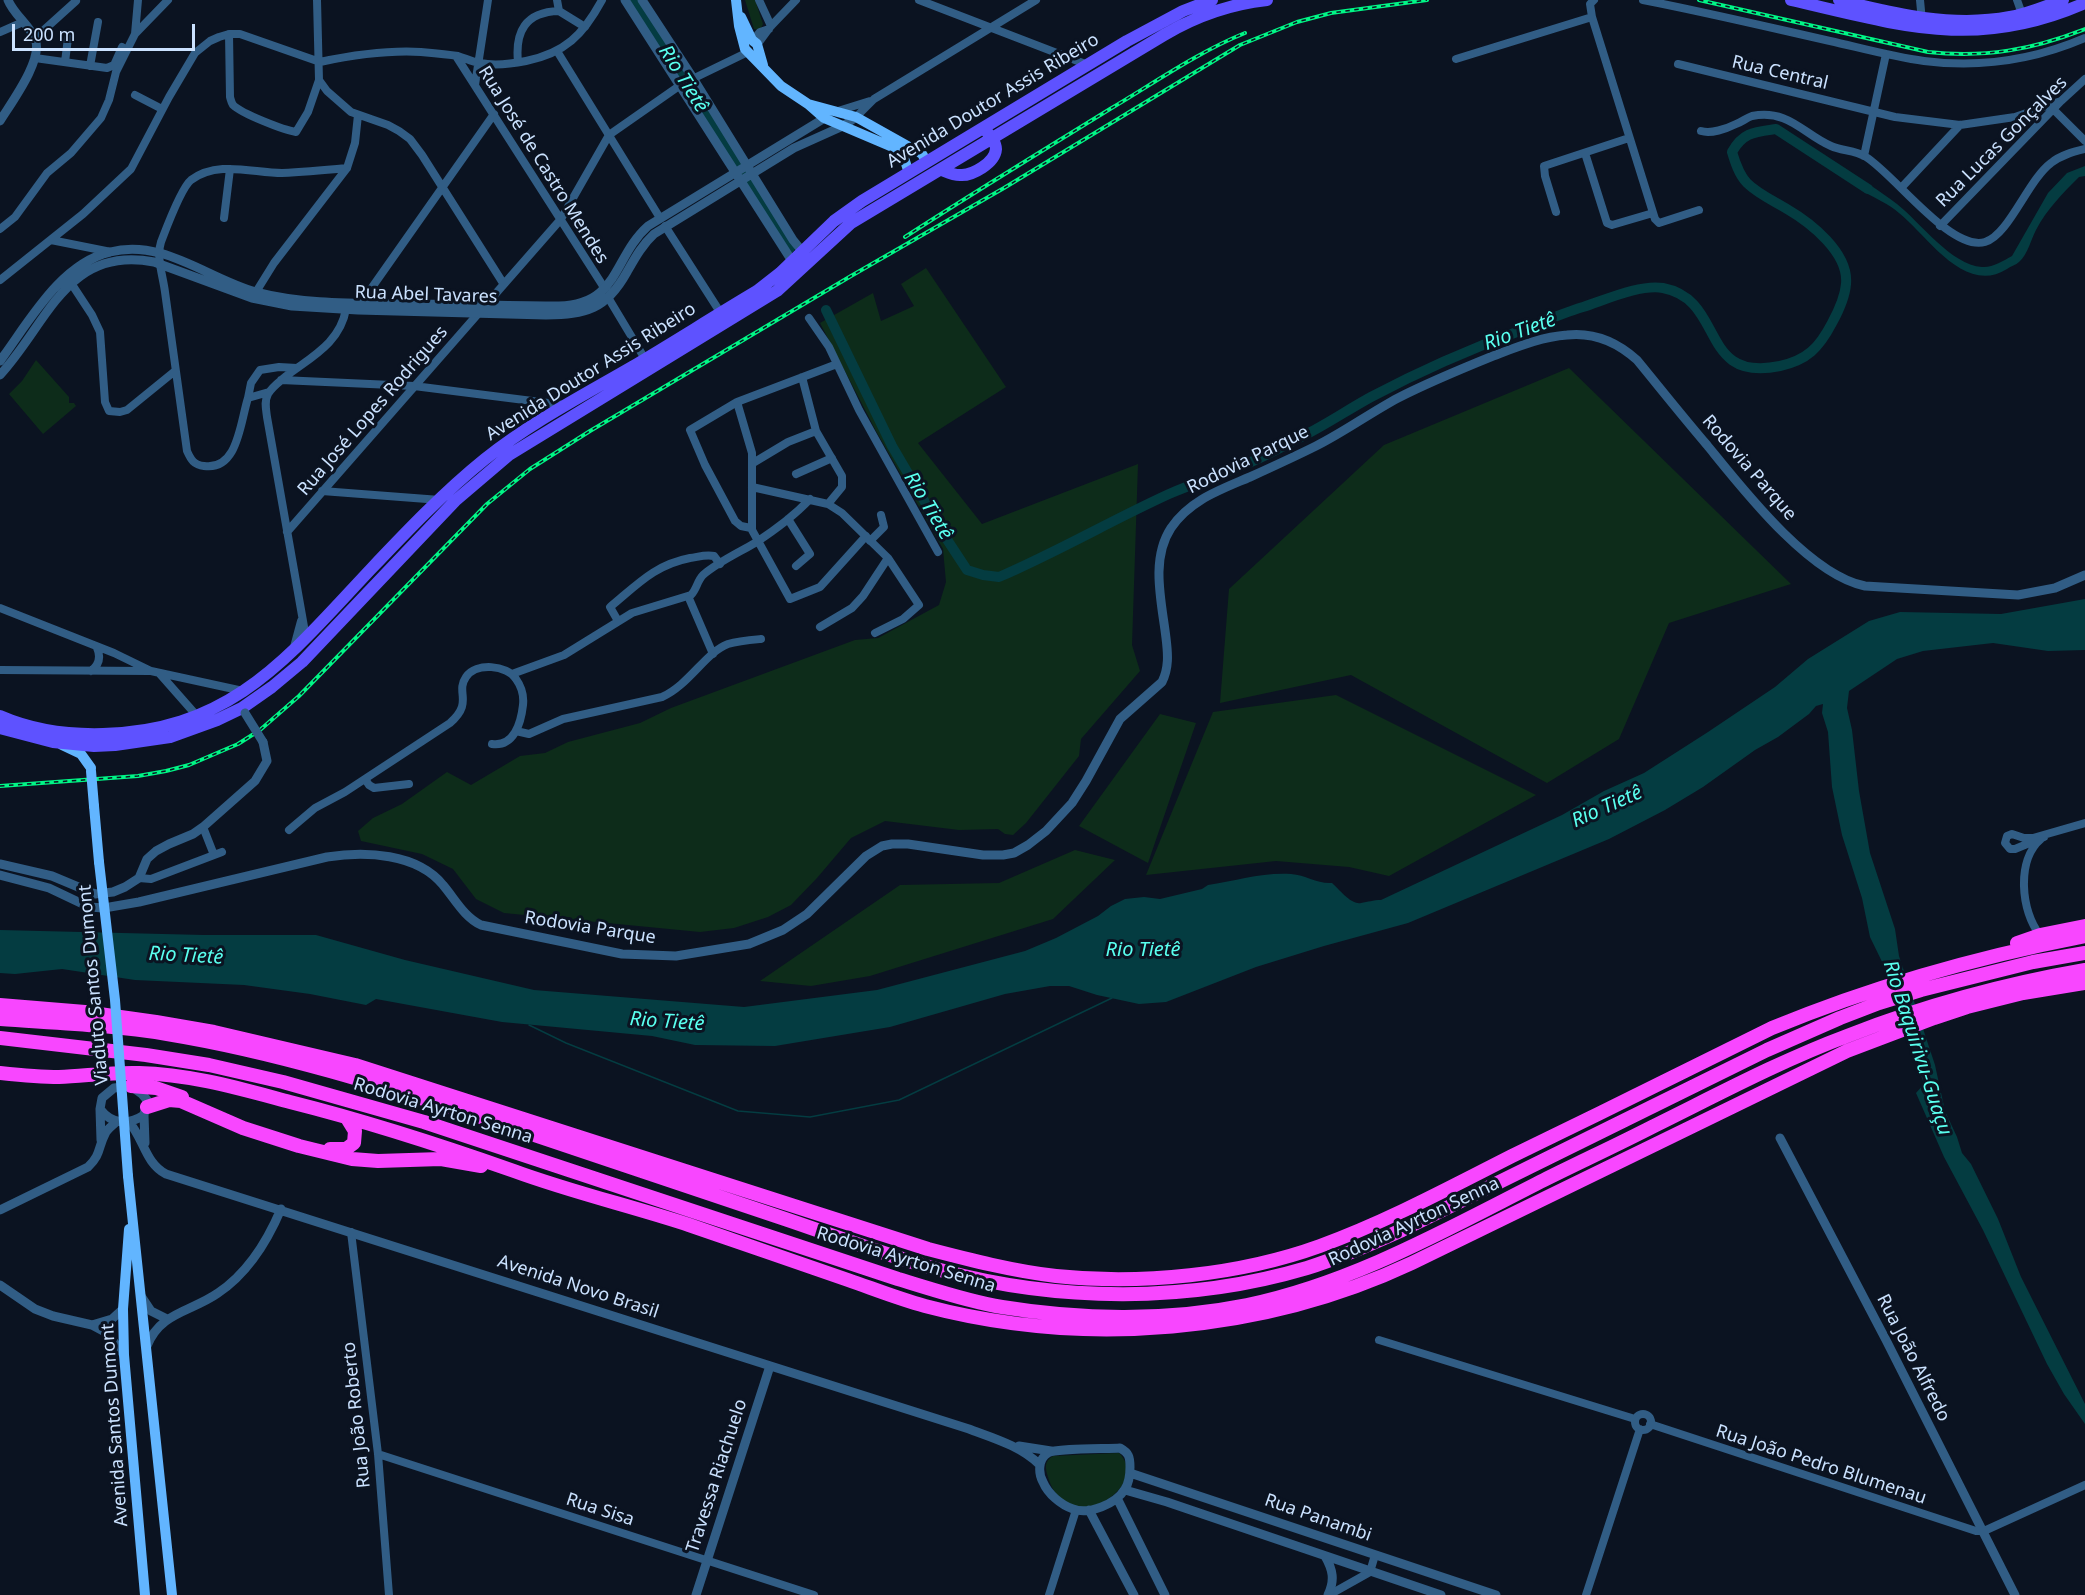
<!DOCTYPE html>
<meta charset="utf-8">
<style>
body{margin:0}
#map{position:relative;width:2085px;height:1595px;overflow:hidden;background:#0b1321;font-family:"Noto Sans",sans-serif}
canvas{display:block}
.scale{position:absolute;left:12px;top:24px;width:183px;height:27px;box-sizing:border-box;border:3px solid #cbe2ff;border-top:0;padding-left:8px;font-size:18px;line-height:21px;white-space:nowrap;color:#cbe2ff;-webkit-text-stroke:4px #0b1321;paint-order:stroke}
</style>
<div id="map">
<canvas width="2085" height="1595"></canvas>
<div class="scale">200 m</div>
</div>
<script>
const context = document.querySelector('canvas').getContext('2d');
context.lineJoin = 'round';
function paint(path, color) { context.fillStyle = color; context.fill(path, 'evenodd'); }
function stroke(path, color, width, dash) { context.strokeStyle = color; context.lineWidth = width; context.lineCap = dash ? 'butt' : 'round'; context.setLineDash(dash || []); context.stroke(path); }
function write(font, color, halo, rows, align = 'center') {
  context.font = font + ' "Noto Sans",sans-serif'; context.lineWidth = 6; context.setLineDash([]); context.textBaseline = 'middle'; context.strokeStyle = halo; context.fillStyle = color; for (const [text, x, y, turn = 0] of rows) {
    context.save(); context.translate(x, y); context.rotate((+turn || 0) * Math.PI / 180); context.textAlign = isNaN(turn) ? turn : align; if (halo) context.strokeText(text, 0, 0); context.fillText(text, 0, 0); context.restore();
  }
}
const green = new Path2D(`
 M745 0H755L763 24 760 30 754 29Z
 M926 268 1006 387 918 443 982 524 1138 464 1132 645 1140 671 1081 739 1079 756 1026 823 1013 835 1005 834 998 829 959 830 885 821 851 838 817 878 791 905 768 917 734 928 700 932 504 913 476 899 453 869 422 854 361 841 358 831 373 818 402 804 447 772 471 785 520 756 545 753 568 742 640 723 671 708 855 640 878 638 939 605 946 582 943 549 876 431 820 323 873 293 881 321 914 306 901 284Z
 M36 360 69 397V403H74L76 406 43 434 9 394 22 381Z
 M1569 368 1791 584 1669 623 1619 739 1547 783 1351 675 1220 703 1229 589 1384 445Z
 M1336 695 1536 795 1389 876 1349 867 1276 861 1146 875 1213 712Z
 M1160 714 1196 723 1148 863 1079 826Z
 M1075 850 1115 860 1053 919 870 976 811 986 760 981 900 885 999 883Z
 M1119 1453C1153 1486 1067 1542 1048 1477 1045 1468 1044 1461 1053 1456Z`);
const water = new Path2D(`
 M2085 166V176L2079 177C2063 193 2047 209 2036 230 2031 239 2028 254 2019 262 2016 265 2011 266 2007 269 1964 296 1927 235 1899 213 1889 204 1875 198 1864 192L1870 185C1879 191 1888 197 1897 204 1920 222 1951 265 1982 267 1992 268 2003 261 2012 256L2048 193 2067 173Z
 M2085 599V650L2048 651 1993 643 1923 651 1897 659 1849 691 1847 708 1852 730 1859 791 1870 853 1895 929 1899 956 1935 1065 1945 1111 1957 1137 1962 1153 1971 1164 1998 1219 2021 1277 2085 1404V1424L2064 1394 2047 1364 1983 1230 1944 1157 1916 1093 1924 1084 1887 972 1870 937 1862 898 1842 835 1832 787 1828 732 1822 713 1823 704 1816 706 1809 714 1778 737 1755 750 1703 787 1665 810 1609 839 1408 923 1324 946 1256 967 1166 1002 1139 1004 1097 995 1069 986H1050L1005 994 890 1027 775 1046 695 1045 652 1036 502 1022 376 999 366 1005 310 994 244 985 135 980 62 969 15 974 0 973V930L204 935H316L405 960 534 990 744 1007 877 990 1025 951 1056 938 1098 916 1111 906 1125 899 1144 897 1160 899 1202 889 1208 885C1234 881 1264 872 1291 874 1306 875 1317 884 1332 883 1339 889 1351 905 1361 903 1368 902 1373 900 1381 900L1562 815 1604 791 1644 773 1708 732 1775 687 1808 659 1869 621 1900 612 2001 614Z`);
const stream = new Path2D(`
 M529 1025 566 1043 738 1111 810 1117 899 1100 1112 998`);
const river = new Path2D(`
 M633 0 790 248
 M826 310 892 446 946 538 967 570 983 575 999 577C1057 552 1112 520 1169 494 1194 483 1221 475 1246 464 1266 456 1285 445 1305 435 1327 424 1349 409 1371 397 1420 371 1470 349 1522 330 1542 322 1563 313 1583 307 1605 300 1640 284 1663 288 1726 300 1698 383 1780 366 1807 360 1819 348 1832 323 1838 312 1845 297 1846 284 1849 253 1811 223 1787 209 1774 201 1758 194 1747 183 1739 175 1735 162 1732 152 1743 132 1755 132 1776 129L1868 189`);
const minor = new Path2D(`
 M317 0 319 80 327 91 351 112 388 125 399 131 410 139 422 155 503 283
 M557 0 559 11
 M759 0 771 26
 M919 0 1088 65
 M1594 0 1590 4 1592 17 1655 219 1659 223 1699 210
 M1643 0C1705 12 1768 27 1830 41 1861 48 1893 57 1924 61 1979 68 2034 60 2085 38
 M1920 0 1922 21
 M2017 0 2022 14
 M0 32 23 22
 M135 34 138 0
 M229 34 230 97C231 100 231 102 233 105 242 114 284 130 296 132L308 112 319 80
 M35 38 76 1
 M753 40 760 32 769 29
 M757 45 771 26 796 0
 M557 51 660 218
 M456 56 605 289
 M35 58 107 68 114 65 122 47
 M1456 59 1592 17
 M65 62 68 38
 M320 62C353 55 387 50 421 52 433 53 446 54 458 56 465 58 472 62 480 63 495 66 511 64 526 61 565 53 583 35 602 0
 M518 62C515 32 525 12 559 11L585 27
 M1678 64 1895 117 1960 125 2015 117 2061 101
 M90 66 98 22
 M475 85 488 0
 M135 95 162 109
 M2050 106 2085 141
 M838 111 870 101
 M856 117 874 99 1036 0
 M1701 131C1711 134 1726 129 1736 124 1742 122 1746 118 1752 116 1789 109 1803 134 1831 146 1842 151 1855 150 1866 157 1895 175 1951 252 1985 242 2009 235 2028 180 2051 163 2061 155 2073 152 2085 149
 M1585 153 1607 223 1612 225 1653 213
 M1864 156 1886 54
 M1902 187 1960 125
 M1556 212 1545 176 1544 166 1629 138
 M224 218 230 169
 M665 226 720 312
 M1940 226 2061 101 2085 79
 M0 229 15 217 47 173 71 153 101 118 109 100 116 72 135 34 168 0
 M51 240 111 252
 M0 280 83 214 131 169 169 97 195 53 210 41 219 37 229 34H240L320 62
 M71 283 92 315 100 332 105 402 109 411 120 412 127 410 175 371
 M256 292 274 263 347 168 355 143 358 115
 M609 299 645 359
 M361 303 494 114
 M809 318 829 347 859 410 938 552
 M802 377 816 431 842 476V487L828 504
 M281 380 414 386 564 405
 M269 392 248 398C240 423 238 471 204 466 194 465 191 460 187 451 180 398 172 345 165 292 163 276 156 257 161 242 166 229 181 188 191 180 218 160 253 173 282 173 304 172 326 170 347 168
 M248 398 251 383 260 370 279 367 297 368
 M737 402 752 453V530L790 599 820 587 866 536
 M753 463 788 442 816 431
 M796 474 832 458
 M752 487 828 504 842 513 888 558 919 605 903 619 875 633
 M322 491 440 500
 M788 519 810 554 796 566
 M751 528 741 526 735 521 705 465 690 430 737 402 837 364
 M287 532 561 219 609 135 682 84 748 52
 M870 541 884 527 881 515
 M688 596 713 654
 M0 608 114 653 151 671 243 691
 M618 621 610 607C637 585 654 565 690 558 698 557 706 554 714 556L720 564
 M820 627 852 608 863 596 888 558
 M306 638 267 417C266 409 264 401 268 394 271 388 279 382 285 377 309 358 340 344 346 309
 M294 647 301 621
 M0 670 149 671
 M91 671C99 665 101 657 97 648
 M160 674 197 716
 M512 674 564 655 632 613 691 595C697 589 697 581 703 575 718 562 738 553 755 543 775 530 794 516 810 499
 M516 731 529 734 563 719 662 697C689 685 706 652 728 644 738 641 750 640 761 639
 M365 779 369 785 374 788 409 784
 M203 827 214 855
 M289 830 315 808 345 792 450 723C474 702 455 693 466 677 476 662 507 665 516 679 521 686 524 696 523 705 521 723 514 747 492 744
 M2044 837 2015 849H2010L2005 843 2007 836 2012 834 2024 838H2033L2085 823
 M139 878 151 879 222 852
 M2040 935C2021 912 2016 860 2041 839
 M351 1232 378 1454 389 1595
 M1379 1340 1635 1419
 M1635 1422a8 8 0 1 1 16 0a8 8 0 1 1-16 0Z
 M1650 1424 1976 1531H1984L2085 1485
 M378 1454 814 1595
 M1049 1595 1076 1510
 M1329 1595 1370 1572 1375 1555
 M1586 1595 1640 1429`);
const tertiary = new Path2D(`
 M625 0 792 261
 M642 0 693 78 793 240 802 251
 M0 121C11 103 44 59 35 39 29 24 14 15 8 0
 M0 361C29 322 60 264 110 252 163 238 208 279 256 292 306 305 359 303 410 304 460 304 510 306 559 306 619 305 613 257 648 226L828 116
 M0 375C48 323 67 245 154 262L252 298 292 306 358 310 546 315C586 314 606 310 627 272 635 258 642 245 654 234L794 148 843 126 856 117
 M0 864 52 876 95 894 113 892 125 887 139 878 147 859 156 851 169 844 193 834 203 827 255 781 267 761 263 742
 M0 875 49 888 89 907 104 908 139 902 327 857C365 851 417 853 443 885 455 899 464 917 481 925L622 954 676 956 749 944 783 930 807 914 866 856 882 846 892 844H908L983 855H1003L1014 853 1028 845 1046 831 1072 803 1086 781 1120 719 1162 682C1169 668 1168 654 1166 638 1162 603 1150 560 1171 528 1190 500 1220 490 1250 477 1272 467 1294 457 1316 446 1344 432 1370 413 1398 398 1429 382 1461 369 1493 356 1517 347 1541 337 1567 335 1594 332 1617 342 1637 360 1660 388 1683 417 1707 445 1742 488 1809 575 1865 586L2018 595 2055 588 2085 575
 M131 1086 142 1094 147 1100 144 1115C129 1125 112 1125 100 1109L102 1098 114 1088Z
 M100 1109 101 1140
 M144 1115 145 1143
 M129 1122C144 1139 145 1163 166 1174L969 1429C993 1438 1021 1446 1040 1465
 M1780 1138 1886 1340 2015 1595
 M0 1210 88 1167C101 1155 98 1147 105 1134 107 1129 112 1126 116 1122
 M0 1285 35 1309 53 1316 92 1325 107 1333 124 1355
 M141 1296 151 1311 167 1319
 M92 1325 112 1319 123 1309
 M147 1346C160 1312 191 1312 218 1293 248 1273 267 1242 281 1209
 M1019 1446 1051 1451
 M1120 1448C1129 1453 1130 1457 1130 1467 1130 1474 1129 1483 1125 1489 1116 1504 1089 1515 1073 1509 1061 1505 1048 1494 1043 1482 1038 1473 1038 1459 1048 1453 1056 1448 1107 1449 1120 1448Z
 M1130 1473 1496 1595
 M1125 1490 1167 1502 1441 1595
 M1117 1498 1165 1595
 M1089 1510 1134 1595
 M1325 1556C1333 1570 1335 1580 1328 1595
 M696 1595 770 1366`);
const secondary = new Path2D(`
 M736 0 739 26 745 49 781 86 808 104 856 117 922 154 927 162
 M741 17 752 40 757 44 763 65
 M808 104 824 118 897 149 903 155 909 173
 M62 745 81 754 91 768
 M94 806 99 862
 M128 1176 172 1595
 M129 1229 123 1309 124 1355 145 1595`);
const primary = new Path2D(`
 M1791 0C1900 25 1976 51 2085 3
 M1839 0C1894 14 1953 28 2010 17 2028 14 2046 6 2063 0
 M942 170C947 172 953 175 960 175 972 176 995 163 996 149 996 143 991 137 987 132
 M0 716C32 730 68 735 103 734 232 731 289 656 370 570 406 532 444 492 485 459 530 423 582 396 632 367 674 342 715 316 757 291L780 273 834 221 862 201 1127 41 1183 11 1212 0
 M0 728 53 742 94 746 115 745 170 737 217 720 242 708 272 687 302 662 455 501 509 455 777 291 851 223 1164 35C1196 16 1230 4 1267 0`);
const motorway = new Path2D(`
 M2017 943 2040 935 2085 926
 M0 1005 85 1012 156 1022 214 1032 355 1065 928 1249C970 1260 1013 1271 1056 1276 1141 1285 1240 1275 1320 1246 1386 1222 1449 1188 1512 1156 1599 1114 1685 1071 1772 1028 1873 986 1977 957 2085 936
 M0 1019C56 1023 112 1025 167 1034 277 1052 384 1086 490 1120 590 1153 688 1187 788 1220 838 1237 888 1256 940 1270 1058 1302 1189 1303 1307 1268 1339 1258 1371 1244 1402 1230L1767 1050 1840 1018 1879 1003 1921 990 2033 962 2085 953
 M0 1038 146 1055 209 1065 283 1082 424 1122 898 1279C932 1289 966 1301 1002 1307 1081 1320 1168 1321 1247 1305 1353 1283 1449 1228 1544 1180 1580 1162 1617 1145 1652 1127 1717 1095 1780 1061 1847 1036 1924 1006 2004 984 2085 970
 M0 1073C19 1075 39 1077 59 1077 85 1076 112 1072 139 1073 190 1074 241 1089 290 1102 366 1121 440 1145 514 1171 571 1192 631 1206 689 1225 742 1243 795 1262 848 1280 874 1289 899 1299 925 1306 1084 1348 1263 1333 1412 1263L1847 1051 1934 1018 1967 1007 2023 993 2085 983
 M131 1086 156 1088 182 1097
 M147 1107 169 1100 181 1101 243 1128 299 1146 352 1159 378 1161 441 1159 481 1166
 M330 1149H346L354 1143 355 1131 347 1118`);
const rail = new Path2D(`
 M1699 0 1928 52C1986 58 2031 50 2085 29
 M905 237C973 193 1042 151 1110 109 1154 83 1198 52 1245 33
 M0 786 138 776 166 771 189 765 238 744 260 730 299 696 487 504 530 469 590 431 851 276 1004 188 1240 45 1297 22 1331 13 1427 0`);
const tertiaryBridge = new Path2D(`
 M245 713 263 742`);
const secondaryBridge = new Path2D(`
 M91 771 94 806
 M99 862 115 1000 128 1176`);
const streetNames = [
 ["Rua Central",1780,73,13],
 ["Avenida Doutor Assis Ribeiro",993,101,-31],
 ["Rua Lucas Gonçalves",2002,142,-45],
 ["Rua José de Castro Mendes",543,165,58],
 ["Rua Abel Tavares",426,295,2],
 ["Avenida Doutor Assis Ribeiro",591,372,-32],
 ["Rua José Lopes Rodrigues",373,411,-49],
 ["Rodovia Parque",1248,460,-26],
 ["Rodovia Parque",1749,468,49],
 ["Rodovia Parque",590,928,9],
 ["Viaduto Santos Dumont",94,985,-95],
 ["Rodovia Ayrton Senna",443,1111,17],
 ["Rodovia Ayrton Senna",1414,1222,-25],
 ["Rodovia Ayrton Senna",906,1260,17],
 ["Avenida Novo Brasil",578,1287,18],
 ["Rua João Alfredo",1913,1358,63],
 ["Rua João Roberto",357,1415,-96],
 ["Avenida Santos Dumont",115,1425,-94],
 ["Rua João Pedro Blumenau",1821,1465,18],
 ["Travessa Riachuelo",717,1476,-72],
 ["Rua Sisa",600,1510,18],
 ["Rua Panambi",1318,1518,19]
];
const waterNames = [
 ["Rio Tietê",683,79,58],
 ["Rio Tietê",1520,332,-20],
 ["Rio Tietê",928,506,59],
 ["Rio Tietê",1607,807,-24],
 ["Rio Tietê",1143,950],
 ["Rio Tietê",186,956,3],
 ["Rio Tietê",667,1022,4],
 ["Rio Baquirivu-Guaçu",1917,1048,72]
];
paint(green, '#0d2c1a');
paint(water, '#043c41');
stroke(stream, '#043c41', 1.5);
stroke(river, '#043c41', 10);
stroke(minor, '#315d85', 8);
stroke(tertiary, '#315d85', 9);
stroke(secondary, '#62b5ff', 10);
stroke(primary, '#5e52ff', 12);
stroke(motorway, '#f846ff', 14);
stroke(rail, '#00f686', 4);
stroke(rail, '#0b1321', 1.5, [4.5]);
stroke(tertiaryBridge, '#315d85', 9);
stroke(secondaryBridge, '#62b5ff', 10);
write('18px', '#cbe2ff', '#0b1321', streetNames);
write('italic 20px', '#59ffef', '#0b1321', waterNames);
</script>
